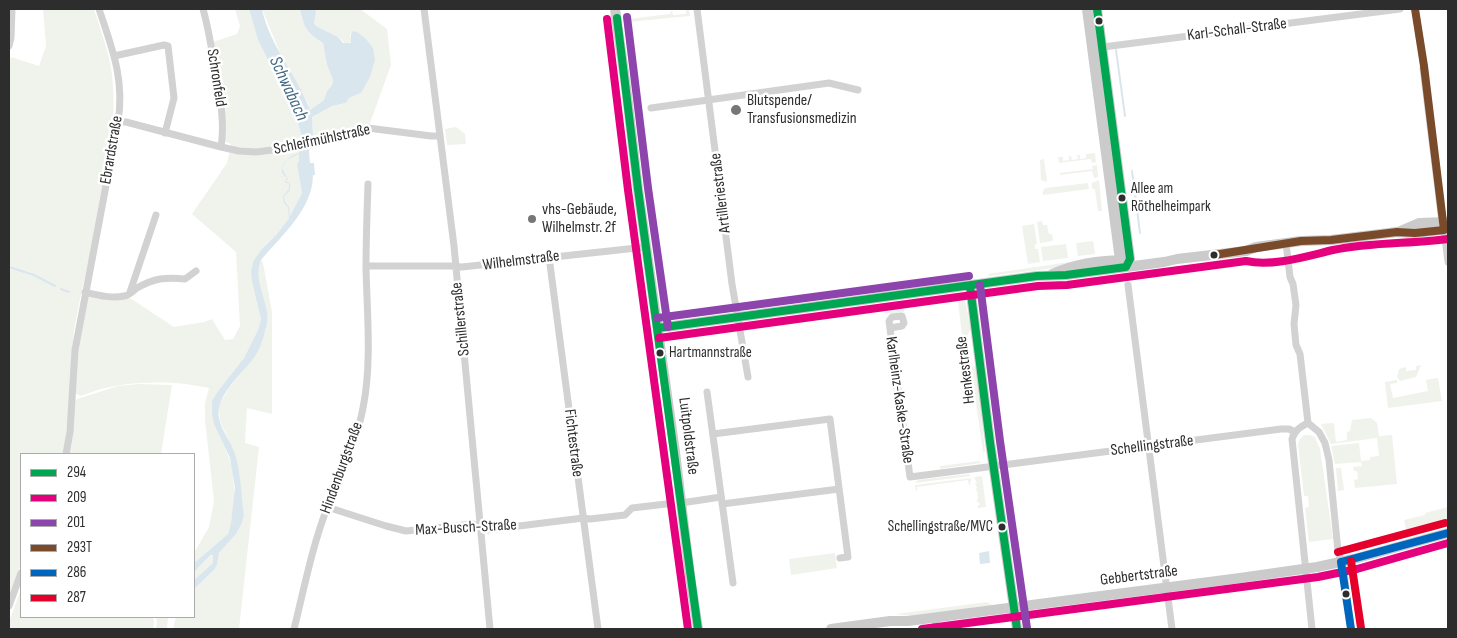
<!DOCTYPE html>
<meta charset="utf-8">
<style>
body{margin:0}
#map{position:relative;width:1457px;height:638px;overflow:hidden;background:#fff;font-family:"Sofia Sans Condensed",sans-serif}
canvas{display:block}
.frame{position:absolute;inset:0;border:10px solid #2d2d2d;pointer-events:none}
.legend{position:absolute;left:20px;top:453px;width:175px;height:165px;box-sizing:border-box;background:#fff;border:1px solid #ababab;margin:0;padding:6px 9px;list-style:none;font-size:15px;color:#2d2d2d}
.legend li{display:flex;align-items:center;gap:10px;height:25px}
.legend b{width:25px;border:1px solid #ababab}
</style>
<div id="map">
<canvas width="1457" height="638"></canvas>
<div class="frame"></div>
<ul class="legend">
<li><b style="height:6px;background:#00a651"></b>294</li>
<li><b style="height:6px;background:#e5007d"></b>209</li>
<li><b style="height:6px;background:#8e44ad"></b>201</li>
<li><b style="height:6px;background:#7a4b2a"></b>293T</li>
<li><b style="height:6px;background:#0065bd"></b>286</li>
<li><b style="height:6px;background:#e4002b"></b>287</li>
</ul>
</div>
<script>
const context = document.querySelector('canvas').getContext('2d');
context.lineJoin = 'round';
function paint(path, color) { context.fillStyle = color; context.fill(path, 'evenodd'); }
function stroke(path, color, width, dash) { context.strokeStyle = color; context.lineWidth = width; context.lineCap = dash ? 'butt' : 'round'; context.setLineDash(dash || []); context.stroke(path); }
function write(font, color, halo, rows, align = 'center') {
  context.font = font + ' "Sofia Sans Condensed",sans-serif'; context.lineWidth = 5; context.setLineDash([]); context.textBaseline = 'middle'; context.strokeStyle = halo; context.fillStyle = color; for (const [text, x, y, turn = 0] of rows) {
    context.save(); context.translate(x, y); context.rotate((+turn || 0) * Math.PI / 180); context.textAlign = isNaN(turn) ? turn : align; if (halo) context.strokeText(text, 0, 0); context.fillText(text, 0, 0); context.restore();
  }
}
const green = new Path2D(`
 M43 9H94C100 30 110 53 112 75 121 158 88 249 74 331 69 372 71 414 63 454H21V564L9 596V63L11 57 39 66 46 46Z
 M235 9H249L258 40 295 114 301 134 299 160 297 165 302 193 289 218 277 234 261 250 251 272 261 319 258 330 244 358 218 391 212 414 232 466 235 496 231 523 228 534 194 563V553L209 527 214 501 205 420V403L209 388C201 387 194 385 186 384 149 381 116 382 81 396L75 393 77 350 87 296 130 298 174 327 204 322 212 319 225 340 233 339 240 326 236 252 192 214 227 163 231 144 224 141 213 42 237 34 240 26Z
 M262 9H300C304 28 306 32 323 43L327 65 333 80 332 85 327 91 324 100 310 110 307 101 283 60Z
 M315 9H360L387 29 391 65 369 126 311 146 313 135 312 117 332 106 346 103 349 98 361 93 353 31 350 35 352 41 346 44 338 37 316 26 314 23 316 12Z
 M686 9H689L690 16 628 22V19L670 14 672 10 673 15 686 14Z
 M456 127 465 134 466 144 447 145 445 129Z
 M1095 153 1096 162 1092 163 1091 159 1059 163 1058 157H1063V161L1069 160V156H1071L1072 160 1078 159 1077 155H1080V159L1086 158V154Z
 M1044 159 1047 182 1041 180 1040 160Z
 M1097 165 1098 177 1094 178 1092 171 1060 175V173L1093 169 1092 166Z
 M1099 180 1102 211H1098L1095 189H1092V183Z
 M1088 183 1089 189 1043 195V191L1045 188Z
 M1042 221 1043 225H1047L1049 234H1052L1053 241 1040 243 1037 222Z
 M1034 224 1037 244H1035V249H1038L1040 262 1028 264 1022 226Z
 M1093 241 1095 254 1078 256 1076 243Z
 M1066 244 1068 258 1043 261 1041 247Z
 M261 260 263 263 272 312V414L247 408 245 443 259 447 239 629H173L176 617H194V589L214 570 217 565 219 553 236 534 242 523 244 515 236 461 233 450 220 421 219 412V405L229 388 257 354 266 329 257 272Z
 M1076 261 1055 268 989 276 988 274Z
 M951 280V283L872 295V293L877 290 885 288Z
 M965 301 971 329 963 343 958 302Z
 M897 306H904V312L885 314 884 308Z
 M966 358 977 369 985 452H983L971 368 967 365Z
 M1421 365 1416 377 1400 381 1397 377 1399 369 1406 367V371L1416 370V366Z
 M1438 378 1442 401 1388 408 1385 382 1397 380V383L1390 384 1393 398 1428 391 1426 380Z
 M139 384 172 385 161 454H68L74 400 118 386Z
 M1371 418 1377 423 1379 436 1392 435 1397 484 1355 488 1354 480 1358 479 1357 471H1354L1353 467 1362 466 1361 462 1335 464 1331 446 1359 443 1361 461 1370 460V457L1379 456 1377 438 1331 444 1321 424 1332 423 1334 424 1336 442 1347 440V432L1350 431 1352 420Z
 M1304 435H1310L1315 437 1320 449 1333 539 1309 542 1305 508 1309 507 1308 496H1304L1298 444 1300 439Z
 M979 461 981 463 940 469V466Z
 M1336 468H1341L1344 490 1338 491Z
 M970 474V476L915 483 918 480Z
 M982 476 986 507 978 508V505H980L979 502H977L978 496H977L978 494 976 489 977 488 975 483H977L974 477Z
 M971 478 970 485H969L968 480 917 487V491H916L915 485Z
 M1448 507V523L1407 534 1404 520 1425 515V513Z
 M835 553 837 568 791 575 789 559Z
 M213 554V563L194 580V572Z
 M21 589V617H153L154 623 153 629H9V622Z
 M987 602 992 605 911 616 896 614Z
 M156 617H168L167 629H156L157 621Z`);
const water = new Path2D(`
 M249 9H262C269 45 298 76 310 110L324 100 327 91 332 85 333 80 327 65 323 43C306 32 304 28 300 9H315L316 12 314 23 316 26 338 37 343 43H350L351 41V34L353 31 357 32 366 39 373 48 375 60 370 77 361 93 349 98 346 103 332 106 312 117 313 135 309 152 310 163H314L315 175H313C313 209 281 236 261 260 252 282 270 302 267 323 265 333 261 347 256 355 245 371 226 386 220 404 214 421 228 436 234 451 241 471 241 494 244 515L242 523 236 534 219 553 217 565 214 570 194 589V580L213 563V555H211L194 572V563L228 534 231 523 235 488 230 458 214 424 212 414V401L218 391 244 358 258 330 261 319 252 281 251 272 253 262 261 250 277 234 289 218 288 207 284 203 283 196 289 189V184L285 182 287 178 282 173C282 162 287 157 299 153L301 134 295 114 258 40ZM299 154V160L297 165 302 193 290 216 289 207 285 202 284 196 290 190V184L286 181 288 179C283 170 283 174 283 163H285L286 160Z
 M989 551 990 563 980 564 979 553Z`);
const stream = new Path2D(`
 M1116 50 1125 116
 M1132 171 1140 233
 M9 267 34 275 55 286
 M61 289 69 292
 M164 629H166`);
const street = new Path2D(`
 M203 9C209 30 212 52 216 74 220 98 225 123 221 147
 M424 9 454 246 490 629
 M697 9 732 284 748 377
 M1415 9 1424 66 1423 68 1442 222
 M9 46 11 38 12 9
 M1103 47 1400 9
 M114 56 164 45 168 46 174 98 165 133
 M651 108 829 83 858 90
 M118 122H126L221 147 239 151 256 152 313 145 341 134 368 128 431 136H440
 M1444 230 1448 262
 M1286 243 1290 277 1293 284 1296 305 1294 324 1296 345 1300 354 1308 423
 M549 257 598 629
 M366 266H450L462 267 646 247
 M1128 285 1172 629
 M85 292C97 295 112 299 124 296 128 296 133 291 137 288 154 278 166 277 185 279L196 271
 M130 292 156 215
 M890 328 902 326 904 323 902 316 892 317 889 321 910 477 1281 429H1289L1295 432
 M707 392 733 583
 M1308 423 1319 432 1325 443 1329 460 1338 551 1344 572 1351 629
 M1308 423C1300 427 1295 430 1292 439L1312 629
 M713 434 830 419 848 557 840 558
 M66 454 70 432 75 350 118 122C125 80 112 48 99 9
 M681 503 721 497
 M722 504 839 489
 M327 507 386 526 406 531 473 524 487 530 583 518 590 519 625 515 632 508 666 504
 M9 606 21 573
 M935 617 936 629
 M294 629C304 589 312 547 327 508 340 473 356 445 363 408 372 364 367 312 366 268 366 240 367 212 368 184`);
const secondary = new Path2D(`
 M615 9 626 87 638 189 675 452 690 576 698 629
 M1087 9 1120 260 1126 267
 M1097 9 1130 259 1126 267
 M1398 232 1419 223 1448 222
 M1052 274C1075 264 1101 260 1126 260
 M970 286 990 442 1017 629
 M658 328 1037 276 1066 275 1164 262 1177 259 1246 251 1256 247 1301 241 1331 240 1397 232 1415 233 1448 229
 M831 629 890 621H908L1240 578 1317 567 1354 559 1448 533`);
const bus1 = new Path2D(`
 M617 18 638 189 698 629
 M970 286 990 442 1017 629
 M658 328 1037 276 1066 275 1126 267 1130 259 1097 9`);
const bus2 = new Path2D(`
 M607 19 628 190 688 629
 M659 338 1038 286 1067 285 1246 261C1273 267 1307 256 1333 250 1371 242 1410 244 1448 239
 M922 629 1318 577 1357 569 1448 543`);
const bus3 = new Path2D(`
 M627 17 648 188 668 327
 M980 285 1000 441 1027 628
 M657 318 969 276`);
const bus4 = new Path2D(`
 M1214 255 1301 241 1331 240 1397 232 1415 233 1444 230 1424 66 1415 9`);
const bus5 = new Path2D(`
 M1341 562 1448 533
 M1341 562 1351 629`);
const bus6 = new Path2D(`
 M1338 552 1445 523
 M1351 561 1361 628`);
const markers = [
 [1099,21,4.5,"#2d2d2d"],
 [736,110,6,"#767676"],
 [1122,198,4.5,"#2d2d2d"],
 [532,219,5,"#767676"],
 [1214,255,4.5,"#2d2d2d"],
 [660,353,4.5,"#2d2d2d"],
 [1002,527,4.5,"#2d2d2d"],
 [1346,594,4.5,"#2d2d2d"]
];
const busNames = [
 ["Allee am",1131,189],
 ["Röthelheimpark",1131,207],
 ["Hartmannstraße",669,353],
 ["Schellingstraße/MVC",993,527,"right"]
];
const streetNames = [
 ["Karl-Schall-Straße",1237,30,-7],
 ["Schronfeld",216,78,81],
 ["Schleifmühlstraße",322,140,-12],
 ["Ebrardstraße",112,150,-80],
 ["Artilleriestraße",721,193,-97],
 ["Wilhelmstraße",521,261,-7],
 ["Schillerstraße",461,319,-96],
 ["Henkestraße",966,370,-97],
 ["Karlheinz-Kaske-Straße",899,400,82],
 ["Luitpoldstraße",688,436,83],
 ["Fichtestraße",573,443,83],
 ["Schellingstraße",1152,446,-7],
 ["Hindenburgstraße",342,468,-70],
 ["Max-Busch-Straße",466,528,-3],
 ["Gebbertstraße",1139,576,-7]
];
const poiNames = [
 ["Blutspende/",747,101],
 ["Transfusionsmedizin",747,119],
 ["vhs-Gebäude,",542,210],
 ["Wilhelmstr. 2f",542,228]
];
const waterNames = [
 ["Schwabach",288,89,65]
];
paint(green, '#f0f3ec');
paint(water, '#dae6ee');
stroke(stream, '#dae6ee', 2);
stroke(street, '#d2d2d2', 7);
stroke(secondary, '#cbcbcb', 10);
stroke(bus1, '#00a651', 8);
stroke(bus2, '#e5007d', 8);
stroke(bus3, '#8e44ad', 8);
stroke(bus4, '#7a4b2a', 8);
stroke(bus5, '#0065bd', 8);
stroke(bus6, '#e4002b', 8);
for (const [x, y, r, color] of markers) { const dot = new Path2D(); dot.arc(x, y, r, 0, 2 * Math.PI); context.fillStyle = color; context.fill(dot); stroke(dot, '#fff', 2); }
write('15px', '#2d2d2d', '#fff', busNames, 'left');
write('16px', '#2d2d2d', '#fff', streetNames);
write('16px', '#2d2d2d', '#fff', poiNames, 'left');
write('italic 18px', '#456c86', '#fff', waterNames);
</script>
